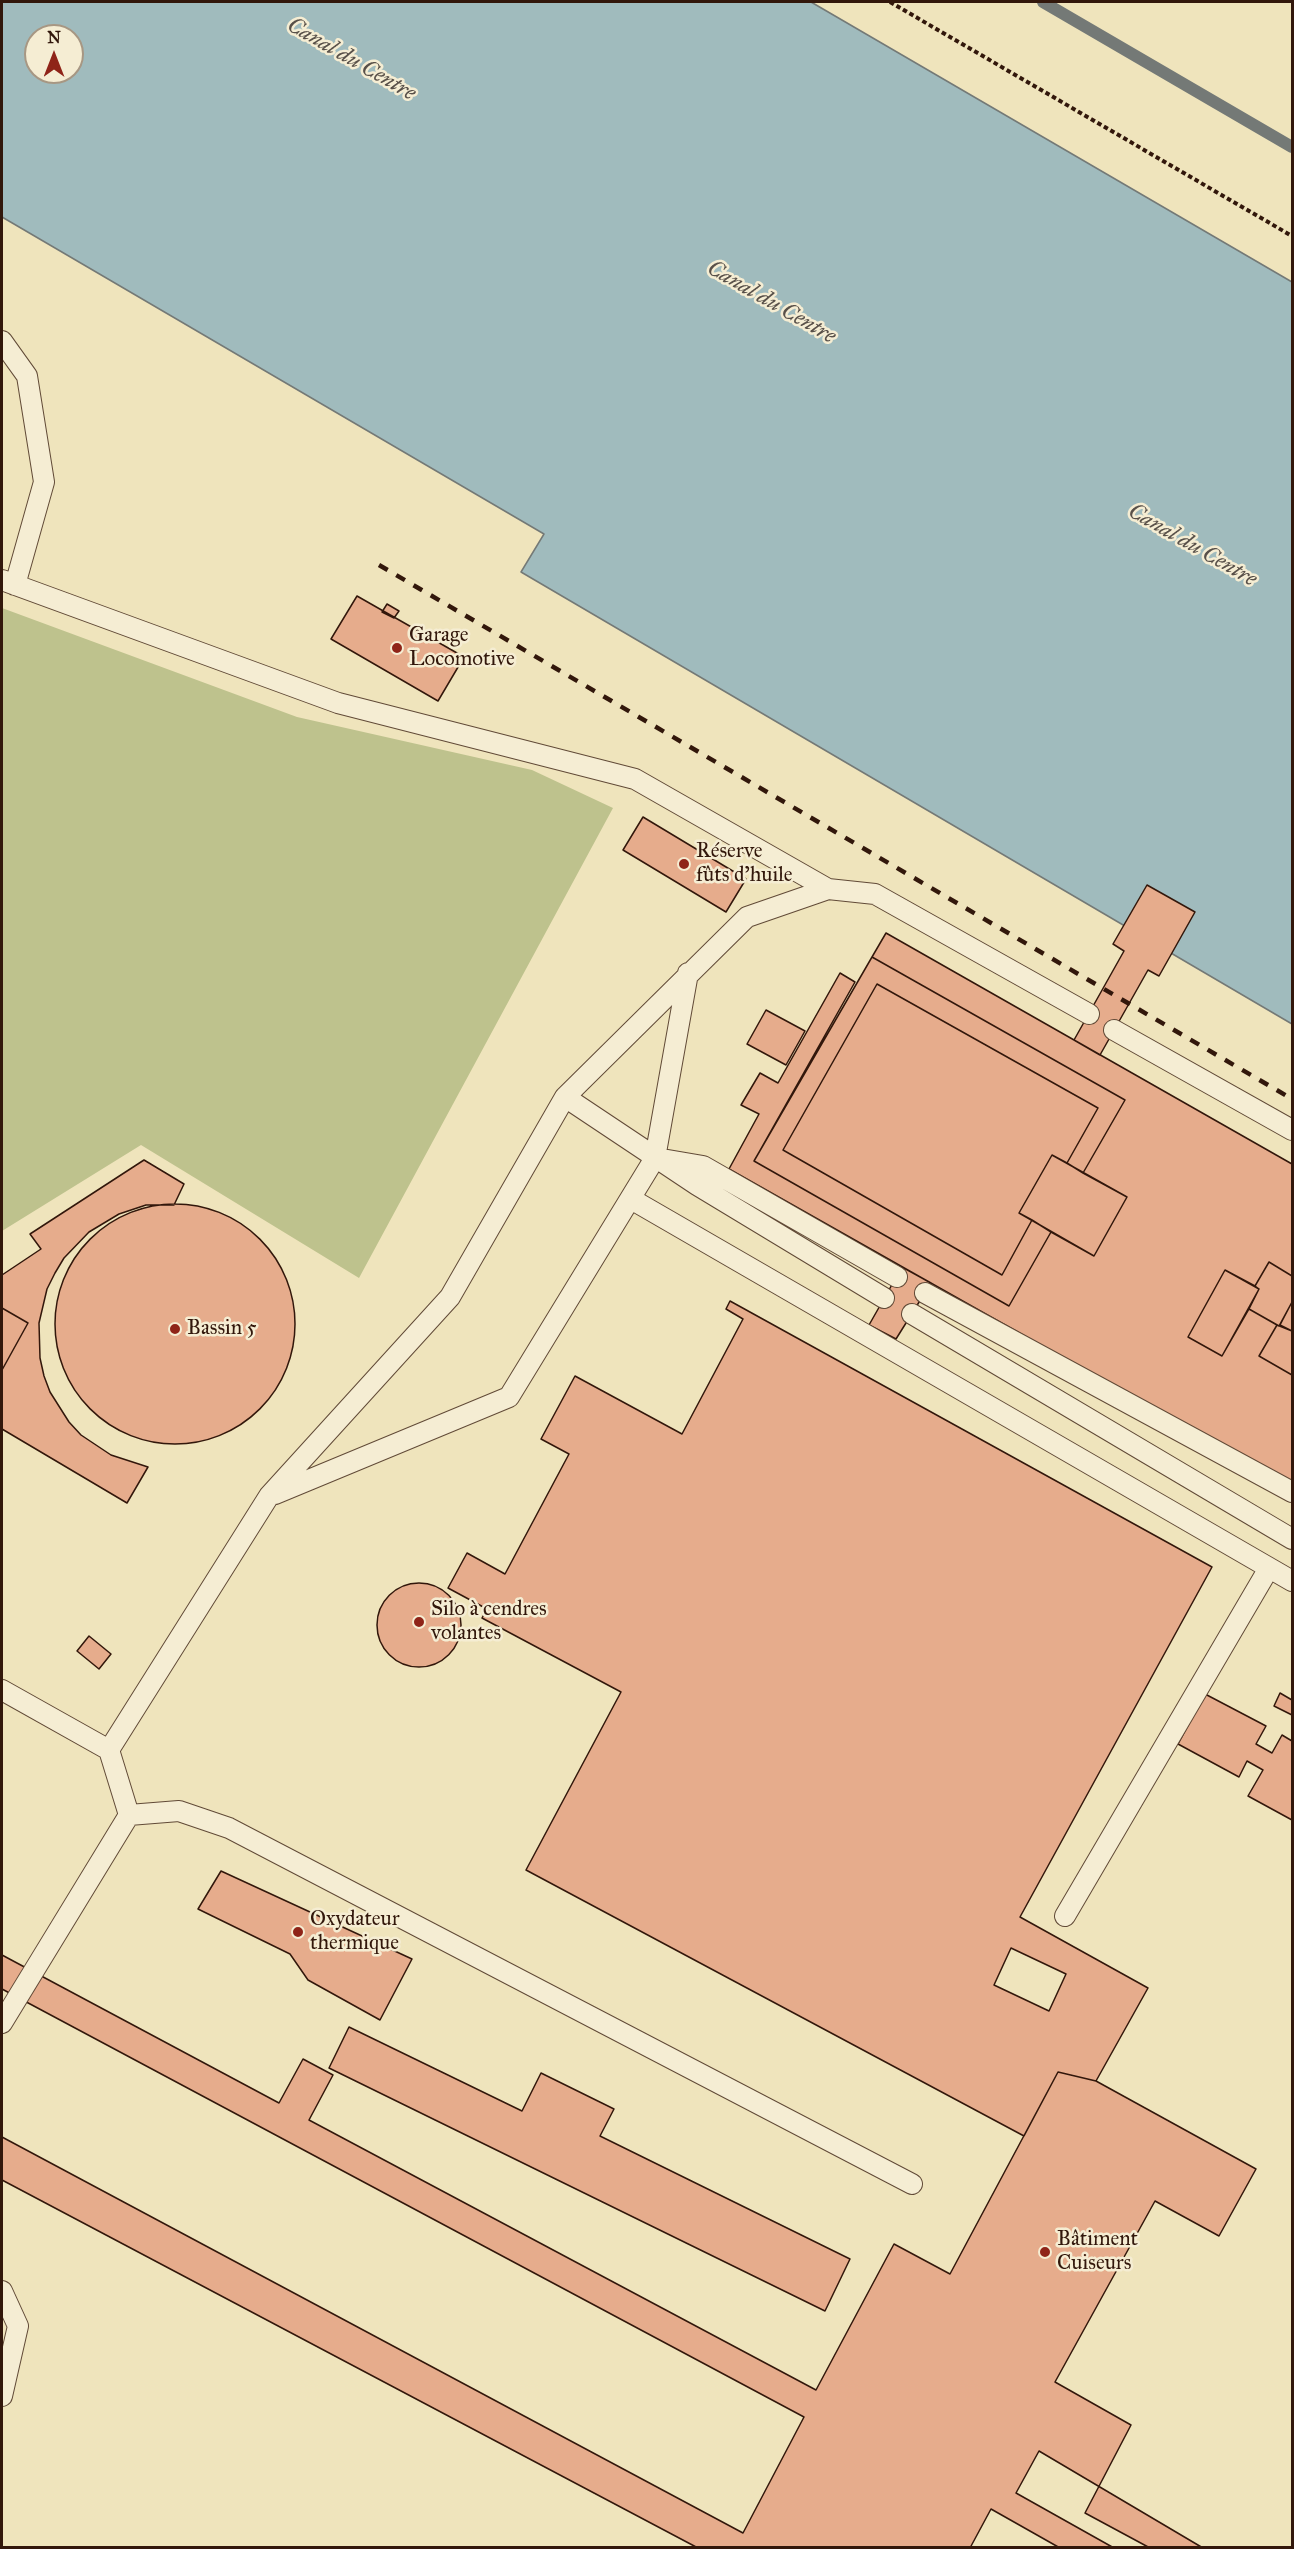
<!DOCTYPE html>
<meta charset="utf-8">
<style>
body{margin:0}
#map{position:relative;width:1294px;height:2549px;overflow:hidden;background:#efe4bc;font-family:"IM FELL Great Primer",serif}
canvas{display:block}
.frame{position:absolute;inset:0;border:3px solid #32170b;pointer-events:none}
.north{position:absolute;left:24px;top:24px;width:60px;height:60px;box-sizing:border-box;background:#f5edd3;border:2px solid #a79783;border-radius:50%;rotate:0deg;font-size:16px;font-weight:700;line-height:24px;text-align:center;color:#32170b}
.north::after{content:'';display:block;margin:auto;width:21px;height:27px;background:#8f2418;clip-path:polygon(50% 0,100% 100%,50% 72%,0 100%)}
</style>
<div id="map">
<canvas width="1294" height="2549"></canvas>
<div class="frame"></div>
<div class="north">N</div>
</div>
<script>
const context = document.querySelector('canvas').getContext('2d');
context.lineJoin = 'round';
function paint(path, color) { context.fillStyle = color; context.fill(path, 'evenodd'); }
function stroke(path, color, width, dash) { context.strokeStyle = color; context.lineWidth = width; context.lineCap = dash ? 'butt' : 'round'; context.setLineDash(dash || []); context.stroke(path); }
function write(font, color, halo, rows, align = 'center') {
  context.font = font + ' "IM FELL Great Primer",serif'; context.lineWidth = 5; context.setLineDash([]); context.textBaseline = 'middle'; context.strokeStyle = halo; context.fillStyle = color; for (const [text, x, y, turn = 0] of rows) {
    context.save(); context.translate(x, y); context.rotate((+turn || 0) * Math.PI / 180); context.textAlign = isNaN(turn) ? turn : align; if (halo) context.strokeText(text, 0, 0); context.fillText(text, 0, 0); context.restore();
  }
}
const green = new Path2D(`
 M2 608 297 717 532 770 613 808 359 1278 141 1145 2 1231Z`);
const water = new Path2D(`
 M2 2H811L1292 282V1024L521 572 544 534 2 217ZM36 36H72V72H36Z`);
const stream = new Path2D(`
 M1043 2 1292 147`);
const building = new Path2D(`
 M357 596 464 657 438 701 331 639Z
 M387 604 399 611 394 618 382 612Z
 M643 817 746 879 726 912 623 850Z
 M1147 885 1195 912 1159 976 1148 970 1100 1055 1074 1040 1124 951 1113 944Z
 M886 933 1292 1164V1276L1269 1262 1255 1286 1225 1270 1188 1337 1222 1356 1249 1309 1277 1325 1259 1356 1292 1375V1487L729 1169 759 1114 741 1105 760 1073 778 1083 840 973 855 982 754 1161 1009 1306 1051 1232 1094 1256 1127 1197 1083 1173 1125 1100 872 957Z
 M872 957 1125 1100 1083 1173 1067 1163 1098 1108 877 984 783 1150 1002 1275 1032 1220 1051 1232 1009 1306 754 1161Z
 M877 984 1098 1108 1067 1163 1052 1155 1019 1213 1032 1220 1002 1275 783 1150Z
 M766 1010 805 1031 786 1065 747 1044Z
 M1052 1155 1127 1197 1094 1256 1019 1213Z
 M144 1160 184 1184 174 1205H146L119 1214 89 1232 64 1258 55 1273 47 1289 39 1323 40 1358 44 1376 50 1392 69 1422 81 1435 111 1455 148 1467 127 1503 2 1429V1370L28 1323 2 1308V1275L41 1249 30 1234Z
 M55 1324a120 120 0 1 1 240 0a120 120 0 1 1-240 0Z
 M1269 1262 1292 1276V1302L1279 1326 1249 1309 1259 1289 1255 1286Z
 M902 1267 931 1283 896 1339 869 1325Z
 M1225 1270 1259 1289 1222 1356 1188 1337Z
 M730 1301 1212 1567 1020 1917 1148 1988 1096 2081 1058 2072 1024 2136 526 1870 621 1692 482 1618 487 1609 448 1588 467 1553 505 1574 569 1454 541 1439 575 1376 682 1434 743 1319 726 1309ZM1011 1948 1066 1974 1049 2011 994 1985Z
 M1292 1302V1331L1280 1325Z
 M2 1308 28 1323 2 1370Z
 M1277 1325 1292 1331V1375L1259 1356Z
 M377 1625a42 42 0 1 1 84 0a42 42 0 1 1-84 0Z
 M89 1636 111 1654 99 1669 77 1651Z
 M1280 1693 1292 1700V1715L1274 1706Z
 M1205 1694 1266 1726 1256 1744 1272 1753 1282 1735 1292 1741V1820L1248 1796 1263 1770 1247 1761 1239 1777 1178 1744Z
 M221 1871 412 1959 380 2020 308 1980 290 1954 198 1909Z
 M2 1955 279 2103 303 2059 333 2075 309 2120 816 2390 894 2244 950 2274 1058 2072 1096 2081 1256 2169 1219 2236 1155 2201 1055 2382 1131 2425 1085 2513 1150 2548H1060L991 2509 970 2548H698L2 2180V2137L743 2533 804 2417 2 1989Z
 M349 2027 522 2111 541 2073 614 2109 600 2136 850 2259 825 2311 329 2068Z
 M1039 2451 1203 2548H1114L1016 2493Z`);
const path = new Path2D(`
 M890 2 1292 236`);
const service = new Path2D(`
 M2 341 27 376 44 482 15 585
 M2 580 338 703 635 779 828 889
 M1114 1030 1292 1130
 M565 1097 747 917 828 889 875 894 1089 1014
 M662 1159 703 1166 897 1277
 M631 1199 1292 1581
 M925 1293 1292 1492
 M912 1314 1292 1539
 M275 1494 509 1397 655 1158 688 973
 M2 1690 109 1750
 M129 1815 179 1811 229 1828 912 2184
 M1065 1916 1269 1568
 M2 2023 129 1815 109 1750 269 1496 450 1297 565 1097 697 1185 884 1298
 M2 2291 18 2326 2 2396`);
const rail = new Path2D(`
 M379 565 1292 1099`);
const markers = [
 [397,648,6,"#8f2418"],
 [684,864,6,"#8f2418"],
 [175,1329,6,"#8f2418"],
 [419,1622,6,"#8f2418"],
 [298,1932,6,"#8f2418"],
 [1045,2252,6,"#8f2418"]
];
const poiNames = [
 ["Garage",409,636],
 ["Locomotive",409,660],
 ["Réserve",696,852],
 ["fûts d'huile",696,876],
 ["Bassin 5",187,1329],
 ["Silo à cendres",431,1610],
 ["volantes",431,1634],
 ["Oxydateur",310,1920],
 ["thermique",310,1944],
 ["Bâtiment",1057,2240],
 ["Cuiseurs",1057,2264]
];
const waterNames = [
 ["Canal du Centre",351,60,30],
 ["Canal du Centre",771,303,30],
 ["Canal du Centre",1192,546,30]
];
paint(green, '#bec28d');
paint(water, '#a0bbbd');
stroke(water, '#747976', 1.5);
stroke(stream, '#747976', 12);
paint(building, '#e6ac8c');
stroke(building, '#32170b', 1.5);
stroke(service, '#614a37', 22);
stroke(path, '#32170b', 4, [4.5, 3]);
stroke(service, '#f5edd3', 20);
stroke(rail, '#32170b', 4.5, [10, 10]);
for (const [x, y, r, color] of markers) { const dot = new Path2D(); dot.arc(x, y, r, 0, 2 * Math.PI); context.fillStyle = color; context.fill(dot); stroke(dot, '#f5edd3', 2); }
write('21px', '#32170b', '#f5edd3', poiNames, 'left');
write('italic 22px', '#585049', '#f5edd3', waterNames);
</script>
